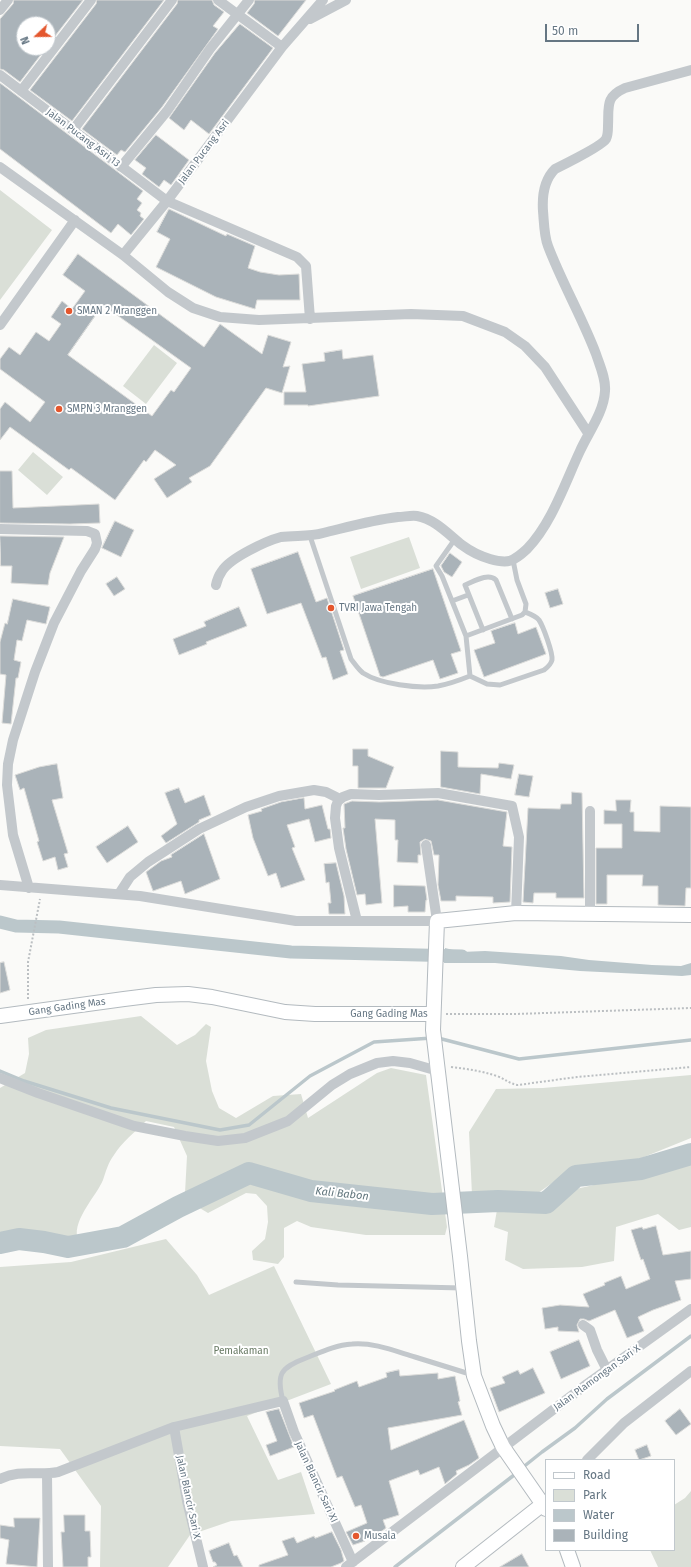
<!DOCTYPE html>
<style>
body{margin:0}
#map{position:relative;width:691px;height:1567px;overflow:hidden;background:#fafaf8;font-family:"Fira Sans",sans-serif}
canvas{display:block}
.legend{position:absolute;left:545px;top:1459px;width:130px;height:92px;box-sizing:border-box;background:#fff;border:1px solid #c1c8cd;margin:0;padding:5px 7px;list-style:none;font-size:12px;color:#657683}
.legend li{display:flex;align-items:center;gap:8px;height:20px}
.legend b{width:20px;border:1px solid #c1c8cd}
.north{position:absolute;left:16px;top:16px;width:40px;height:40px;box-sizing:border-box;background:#fff;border:1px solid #c1c8cd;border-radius:50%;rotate:248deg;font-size:11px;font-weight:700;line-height:16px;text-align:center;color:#657683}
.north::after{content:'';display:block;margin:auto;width:14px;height:18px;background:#e4572e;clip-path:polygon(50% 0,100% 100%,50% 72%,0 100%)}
.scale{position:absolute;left:545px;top:24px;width:94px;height:18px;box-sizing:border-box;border:2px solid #657683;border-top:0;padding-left:5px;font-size:12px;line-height:14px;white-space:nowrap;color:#657683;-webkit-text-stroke:3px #fff;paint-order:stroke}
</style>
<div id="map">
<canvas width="691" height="1567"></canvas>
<ul class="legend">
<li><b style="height:5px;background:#fff"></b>Road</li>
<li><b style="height:11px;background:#dadfd7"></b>Park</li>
<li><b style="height:11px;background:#bbc7cb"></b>Water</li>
<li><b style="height:11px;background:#aab3b9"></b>Building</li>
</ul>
<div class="north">N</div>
<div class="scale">50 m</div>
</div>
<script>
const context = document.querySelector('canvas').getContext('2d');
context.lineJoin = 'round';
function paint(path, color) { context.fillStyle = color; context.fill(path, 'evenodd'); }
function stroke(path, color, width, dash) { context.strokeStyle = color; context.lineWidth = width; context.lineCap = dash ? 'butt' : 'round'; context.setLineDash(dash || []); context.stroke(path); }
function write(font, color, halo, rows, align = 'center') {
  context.font = font + ' "Fira Sans",sans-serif'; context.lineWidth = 4; context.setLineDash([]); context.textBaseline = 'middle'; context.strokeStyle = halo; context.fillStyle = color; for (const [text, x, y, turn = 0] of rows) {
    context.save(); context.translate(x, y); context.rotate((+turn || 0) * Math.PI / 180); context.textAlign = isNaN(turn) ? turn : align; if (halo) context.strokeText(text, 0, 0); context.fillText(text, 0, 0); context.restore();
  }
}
const green = new Path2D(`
 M0 190 52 230 0 300Z
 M154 345 177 363 146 404 123 386Z
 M33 452 63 477 47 495 18 470Z
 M409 537 420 568 361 589 350 557Z
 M141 1016 177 1045 195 1035 206 1024 211 1027 206 1061 212 1091 219 1108 236 1118 273 1096 301 1094 308 1118 377 1073 391 1068 426 1075 447 1227 445 1235H366L311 1227 297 1221 284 1228V1257L278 1264 253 1260 252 1251 265 1239 268 1222 267 1206 256 1194 246 1193 208 1213 198 1207 185 1193 187 1156 174 1127 146 1121C135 1132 122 1142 114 1155 108 1163 106 1171 103 1180 96 1197 69 1223 79 1242L68 1244 50 1239 17 1234 0 1238V1088L25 1073 29 1054 28 1038 46 1030Z
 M691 1075V1138L639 1159 576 1166 538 1193 472 1195 469 1132 496 1089 543 1088Z
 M691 1157V1227L679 1230 658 1214 616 1227 614 1261 582 1267 523 1269 505 1260 508 1232 494 1227 497 1210H550L567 1191 625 1178 642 1175Z
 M166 1239 197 1275 209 1295 274 1266 331 1384 247 1416 278 1480 301 1472 315 1514 231 1521 190 1535 168 1567H100L101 1506 60 1449 0 1446V1267L71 1262Z
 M691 1491V1567H658L650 1550H674V1505L685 1498Z`);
const water = new Path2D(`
 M445 948 461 952 485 951 561 956 589 960 652 965 681 966 691 963V975L682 976 580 971 495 963H444Z
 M17 1234 50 1239 51 1246 28 1242 15 1243 0 1247V1238Z`);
const stream = new Path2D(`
 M438 1038 519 1059 691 1040
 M0 1071 24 1081 111 1108 220 1130 249 1125 310 1076 374 1042 432 1038
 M522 1468 542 1452 575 1428 607 1399 691 1336
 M395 1567 518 1472`);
const canal = new Path2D(`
 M0 922 16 926 59 927 291 952 462 956`);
const river = new Path2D(`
 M0 1243 19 1239 44 1242 68 1247 123 1237 178 1207 249 1173 311 1191 432 1204 498 1201 546 1203 576 1176 641 1169 691 1154`);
const building = new Path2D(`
 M14 0H83L48 45V24H24V48H46L20 82 4 70 0 69V19L13 4Z
 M97 0H164L72 121 30 90 96 4Z
 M178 0H212L214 5 224 12 213 26 218 29 162 107 125 152 121 150 117 155 82 129 177 4Z
 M255 0H306L278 36 247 13 254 4Z
 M240 24 273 48 209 134 191 120 184 130 169 118 215 53Z
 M0 83 143 191 137 199 142 203 137 210 141 213 140 216 144 219 131 235 118 224 111 233 0 149Z
 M156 135 189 160 171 185 164 180 159 187 142 174 146 168 135 160Z
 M169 209 226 236 227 234 255 246 248 268 260 272 279 275 299 274 300 300H257L255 309 216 297 156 267 170 239 157 232Z
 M78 254 204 347 220 324 262 354 268 335 291 342 283 367 290 366 282 393 266 388 210 466 189 478 192 482 167 498 154 479 176 465 155 450 146 462 144 460 115 500 71 468 69 470 10 427 0 440V409L5 402 30 422 45 402 0 369V359L9 347 20 355 36 332 49 341 61 324 51 317 62 301 72 309 85 291 63 275ZM103 305 191 368 174 392 171 390 152 416 68 355Z
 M342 350 343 359 373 355 379 396 308 406V405H284V392H306L302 364 325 361 324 353Z
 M0 471H12L13 508 99 504 100 523 70 524 0 523Z
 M115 521 134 530 121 557 102 548Z
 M0 536 64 537 50 573 48 585 11 583 12 566H1Z
 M298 552 316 602 327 598 344 650 340 651 348 674 333 680 326 657 322 658 301 603 267 614 251 569Z
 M450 553 462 562 452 577 444 572 441 566Z
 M433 569 461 651 451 654 458 673 440 679 433 660 383 677 380 676 353 596Z
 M117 577 125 589 114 596 106 584Z
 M558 589 563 604 550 608 545 593Z
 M13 599 50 607 46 624 27 620 22 641 17 640 14 660 21 662 18 678H16L11 724 2 723 6 675 0 674V642L5 623 7 624Z
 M239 607 247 626 206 642 207 644 179 655 173 639 206 626 204 622Z
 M515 623 518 634 536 627 546 654 484 677 474 650 495 643 491 631Z
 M353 749H368V756L394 767 386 788H358V766H353Z
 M441 751 458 752V767L498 768 499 763 514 765 511 779 481 774 480 794 441 787Z
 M57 764 63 798 52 800 68 853 64 854 68 867 58 870 55 857 43 861 37 842 39 841 24 788 20 790 15 775 39 767Z
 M519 774 533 776 529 797 515 795Z
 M179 788 185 803 204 795 211 815 199 820V822L166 843 161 836 177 824 165 793Z
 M572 792 582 793 584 898H556V893H534L533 903 523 902 528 808 560 809 561 804H571Z
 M304 798 305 809 322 805 328 829H330L331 838 315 842 309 819 287 825 295 847 292 848 305 880 281 888 276 873 268 876 253 838 248 815 262 811 261 809 281 802Z
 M438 800 507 812 503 846 512 847 510 902 493 903V897L456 896V901H441L438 885 439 855H434L431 841 425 839 420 842 421 855H418V863L397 862 398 840H395V820L375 819 382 903 366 905 365 894 357 895 346 849 343 828H345L344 804 352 801 379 802Z
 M616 800H631L630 812H634V831L660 832V806L691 807V888H686L685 906 658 905V886H642L643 875H607V904H596V848H622V824H604V810L616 811Z
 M128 826 138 842 107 863 96 847Z
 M204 834 220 879 185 894 181 881 153 891 146 872 161 861 172 857 171 855Z
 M336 863 344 896 345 914H329L328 903H331L329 882 326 883 324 864Z
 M394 885 425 886 427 900H426L425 912H408V906L394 907Z
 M4 962 10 990 0 993V963Z
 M656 1226 663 1255 691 1251V1279L675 1281 681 1300 653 1310 638 1317 644 1331 627 1338 615 1310 589 1321 584 1319H580L577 1325 579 1332 558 1331V1327L545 1329 542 1308 560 1305 589 1307 583 1294 605 1285 604 1283 621 1276 626 1289 650 1279 643 1259 641 1260 631 1230 642 1227 643 1229Z
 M579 1340 590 1366 561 1379 550 1352Z
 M533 1368 545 1393 499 1412 490 1388 505 1383 502 1377 518 1370 520 1374Z
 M399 1370 400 1376 438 1373V1379L455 1376 460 1401 458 1402 462 1415 388 1428 391 1450 464 1420 479 1458 469 1465 456 1471 457 1474 445 1484 439 1467 420 1475 418 1470 389 1481 399 1515 383 1520 386 1528 382 1531 364 1538 365 1541 353 1545 346 1532 367 1523 361 1505 355 1507 342 1476 337 1478 313 1415 304 1418 299 1403 335 1391 334 1390 357 1381 359 1387 387 1377 386 1373Z
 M279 1409 294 1447 270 1456 266 1445 277 1441 266 1412Z
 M680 1409 691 1424 676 1435 665 1421Z
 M647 1445 651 1456 639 1460 635 1450Z
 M64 1515H85V1531H90L91 1557H88V1567H63L61 1532H64Z
 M14 1518H40L37 1567 6 1564 9 1540 0 1538V1525L14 1527Z
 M332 1532 341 1550 344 1561 341 1563 331 1567H259V1565L288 1555 282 1541 294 1537 297 1543 314 1536 315 1538Z
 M229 1543 234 1556 237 1555 243 1567H213L217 1565 215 1562H213L209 1551Z
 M522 1554 529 1567H500Z`);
const path = new Path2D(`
 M28 999V962L40 899
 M446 1014H516L691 1008
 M451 1067C468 1069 481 1071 497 1076 505 1079 510 1084 518 1085L577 1077 691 1067`);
const lane = new Path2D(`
 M310 536 351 659C355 664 358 669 363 673 380 684 418 689 438 686 449 684 460 680 470 676L487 684 500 685 544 670C548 667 551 664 552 660 553 653 543 626 539 620 536 616 530 614 525 612
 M455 539 436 566 442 576 466 636 470 676
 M452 601 468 595
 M483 630 465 585C473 582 488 572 496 580L512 619
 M466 636 522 615 525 612 526 604 517 580 513 560
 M296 1282 338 1285 462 1288
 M283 1401C276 1374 280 1368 306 1358 321 1352 336 1345 352 1344 373 1342 395 1351 415 1357 434 1363 454 1369 473 1375`);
const street = new Path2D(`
 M218 0 282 47
 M0 10 8 0
 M310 19 346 0
 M0 75 167 201 297 257 306 266 310 319
 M21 91 91 0
 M73 130 172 0
 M0 167 123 255 168 292 193 308 220 317 259 320 411 314 463 316 505 332 525 346 545 367 588 433
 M121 167 167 111 210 49 249 0
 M123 255 167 201 282 47 323 0
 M0 325 75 220
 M0 529 87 531 95 534 97 543 95 549 81 571 54 623 35 672 13 740 8 764 7 785 13 835 29 888
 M216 585C217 580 219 575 222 571 230 558 266 541 281 537 295 535 309 537 323 533 348 527 372 520 398 517 404 517 411 515 417 516 435 519 449 535 462 545 470 551 480 556 490 559 508 564 513 562 527 549 552 523 565 483 580 451 588 433 604 412 605 391 606 379 600 366 596 354 582 317 562 283 548 246 544 236 544 222 543 211 542 196 544 180 555 169 565 164 602 146 606 139 608 135 608 130 608 126 609 106 605 97 625 88L691 70
 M0 885 140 896 296 921H437L426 845
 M119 894 130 877 148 862 199 829 246 807 279 796 314 790 326 792 340 799
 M590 914V811
 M357 921 339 848 335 818 336 806 338 801 343 797 351 794 379 795 438 793 512 806 519 837 516 913
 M0 1078 38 1093 134 1126 185 1136 218 1141 245 1138 288 1121 332 1085 350 1074 377 1063 393 1061 410 1063 438 1071
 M583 1325 590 1330 597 1350 607 1370
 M174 1427 187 1501 203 1567
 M587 1460 624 1423 691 1371
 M47 1474 48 1567
 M0 1479C20 1469 38 1476 58 1472L174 1427 283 1401 294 1432 353 1562
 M346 1567 587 1384 691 1309`);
const secondary = new Path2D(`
 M0 1016 124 999 156 995 188 994 212 997 285 1012 315 1014H433
 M546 1509 503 1447 493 1426 474 1376 469 1341 460 1256 433 1030 437 921 516 913 691 915
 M567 1550 573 1567
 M463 1567 543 1504`);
const markers = [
 [69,311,4,"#e4572e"],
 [59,409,4,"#e4572e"],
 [331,608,4,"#e4572e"],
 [356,1536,4,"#e4572e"]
];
const streetNames = [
 ["Jalan Pucang Asri 13",83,138,37],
 ["Jalan Pucang Asri",204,152,-53],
 ["Gang Gading Mas",67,1007,-8],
 ["Gang Gading Mas",389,1014],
 ["Jalan Plamongan Sari X",597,1378,-36],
 ["Jalan Blancir Sari XI",316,1482,65],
 ["Jalan Blancir Sari X",188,1497,78]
];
const poiNames = [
 ["SMAN 2 Mranggen",77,311],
 ["SMPN 3 Mranggen",67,409],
 ["TVRI Jawa Tengah",339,608],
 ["Musala",364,1536]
];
const parkNames = [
 ["Pemakaman",241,1351]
];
const waterNames = [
 ["Kali Babon",342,1194,6]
];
paint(green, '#dadfd7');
paint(water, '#bbc7cb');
stroke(stream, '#bbc7cb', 3.5);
stroke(canal, '#bbc7cb', 13);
stroke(river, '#bbc7cb', 22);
paint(building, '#aab3b9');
stroke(building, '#dcdcda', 1);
stroke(secondary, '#b3babf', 16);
stroke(path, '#bbbfc2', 2, [2, 2]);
stroke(lane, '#c3c8cc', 5);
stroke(street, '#c3c8cc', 10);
stroke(secondary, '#fff', 14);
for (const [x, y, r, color] of markers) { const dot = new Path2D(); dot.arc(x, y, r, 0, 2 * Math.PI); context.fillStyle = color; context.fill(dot); stroke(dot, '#fff', 1.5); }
write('10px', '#657683', '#fff', streetNames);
write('10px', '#657683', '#fff', poiNames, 'left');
write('10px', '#687a64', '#fff', parkNames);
write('italic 11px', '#60757c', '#fff', waterNames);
</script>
